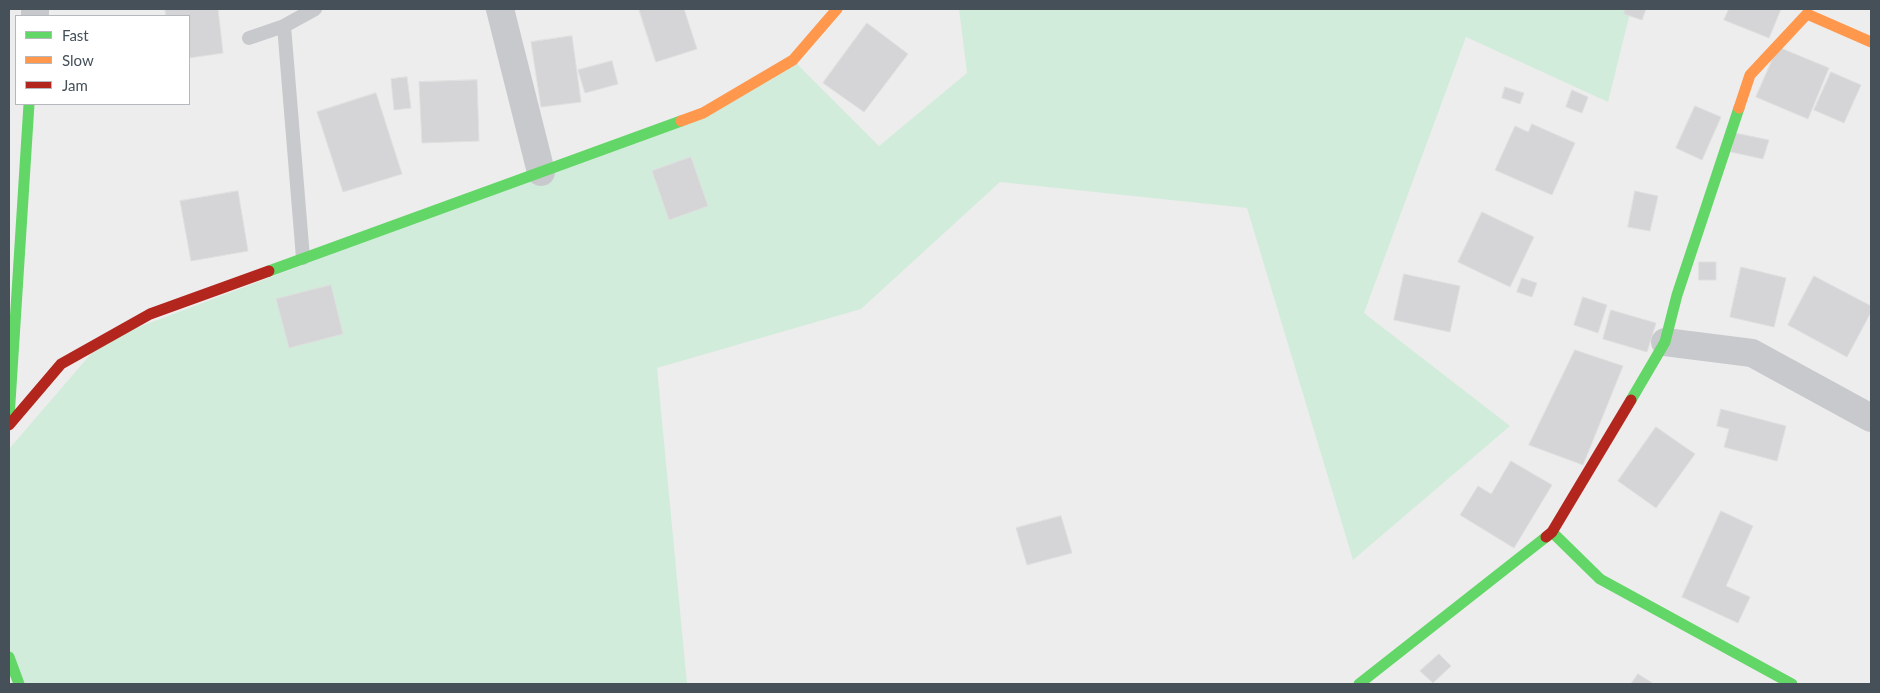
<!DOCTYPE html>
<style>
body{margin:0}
#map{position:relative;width:1880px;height:693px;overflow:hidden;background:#eeeded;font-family:Lato,sans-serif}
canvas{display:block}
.frame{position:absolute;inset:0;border:10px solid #455059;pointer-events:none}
.legend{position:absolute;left:15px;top:15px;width:175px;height:90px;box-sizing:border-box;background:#fff;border:1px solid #b5b9bd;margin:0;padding:6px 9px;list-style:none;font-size:15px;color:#455059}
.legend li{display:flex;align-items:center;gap:10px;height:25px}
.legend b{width:25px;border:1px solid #b5b9bd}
</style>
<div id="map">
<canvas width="1880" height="693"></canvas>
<div class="frame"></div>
<ul class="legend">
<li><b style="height:6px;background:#63d668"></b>Fast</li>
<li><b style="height:6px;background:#ff974d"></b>Slow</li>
<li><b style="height:6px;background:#b3261e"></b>Jam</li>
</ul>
</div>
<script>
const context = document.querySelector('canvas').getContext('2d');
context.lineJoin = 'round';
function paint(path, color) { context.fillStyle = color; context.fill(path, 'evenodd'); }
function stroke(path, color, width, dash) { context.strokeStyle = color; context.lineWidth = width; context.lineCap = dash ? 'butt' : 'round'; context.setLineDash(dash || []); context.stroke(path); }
const green = new Path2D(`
 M959 9H1631L1608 102 1466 37 1364 313 1510 426 1353 560 1247 208 1000 182 861 309 657 368 687 684H21L9 656V449L102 341 703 113 793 60 879 146 967 73Z`);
const building = new Path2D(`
 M165 9H218L223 53 189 58V16H166Z
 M639 9H684L697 49 656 62Z
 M1625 9H1646L1642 20 1624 14Z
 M1729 9H1781L1769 38 1724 20Z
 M867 23 908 54 864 112 823 83Z
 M572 36 581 102 541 107 531 42Z
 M1778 47 1829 68 1808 119 1756 97Z
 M612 61 618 84 585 93 578 70Z
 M1831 72 1861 85 1844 123 1814 110Z
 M407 77 411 108 394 110 391 79Z
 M477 80 479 141 422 143 419 82Z
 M1505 87 1524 93 1520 104 1502 98Z
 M1572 90 1588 97 1582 113 1566 107Z
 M376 93 402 174 343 192 317 112Z
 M1695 106 1721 117 1702 160 1676 148Z
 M1532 124 1575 143 1552 195 1495 170 1515 126 1528 132Z
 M1735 133 1769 140 1763 159 1731 152Z
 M691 157 708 206 669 220 652 171Z
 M238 191 248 251 191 261 180 201Z
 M1635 191 1658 196 1650 231 1628 227Z
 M1482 212 1534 237 1510 287 1458 262Z
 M1699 262H1716V280H1699Z
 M1741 267 1786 278 1774 327 1730 317Z
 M1404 274 1460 286 1450 332 1394 320Z
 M1814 276 1871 306V312L1847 357 1788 325Z
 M1522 278 1537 283 1532 297 1517 292Z
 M331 285 343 334 289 348 276 299Z
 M1583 297 1607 305 1598 333 1574 325Z
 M1611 310 1656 323 1647 352 1603 339Z
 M1575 350 1623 366 1583 465 1529 445Z
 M1721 409 1786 426 1777 461 1724 447 1729 429 1717 426Z
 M1656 427 1695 454 1656 508 1618 481Z
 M1511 461 1552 485 1514 548 1460 515 1478 486 1491 494Z
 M1721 511 1753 526 1726 586 1750 597 1738 623 1682 597Z
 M1061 516 1072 553 1027 565 1016 528Z
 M1439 654 1451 666 1433 683 1420 671Z
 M1638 674 1654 684H1631Z`);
const lane = new Path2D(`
 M284 26 303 258
 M249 38 284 26 315 9`);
const street = new Path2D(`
 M500 9 541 172
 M35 16V9
 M1665 342 1752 353 1871 418`);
const fast = new Path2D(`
 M269 271 681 121
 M1631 400 1665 342 1677 295 1739 108
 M9 418 29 104
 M1552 532 1600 579 1792 684
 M9 657 19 684
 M1359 684 1546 537`);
const slow = new Path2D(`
 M1739 108 1750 75 1807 14 1871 42
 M681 121 703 113 793 60 837 9`);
const jam = new Path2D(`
 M9 425 61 364 150 314 269 271
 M1546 537 1552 532 1631 400`);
paint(green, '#d2ecdb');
paint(building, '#d5d5d7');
stroke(building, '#dfdfe0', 1);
stroke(lane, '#c7c9cc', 14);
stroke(street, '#c7c9cc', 28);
stroke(fast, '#63d668', 11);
stroke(slow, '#ff974d', 11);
stroke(jam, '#b3261e', 11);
</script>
